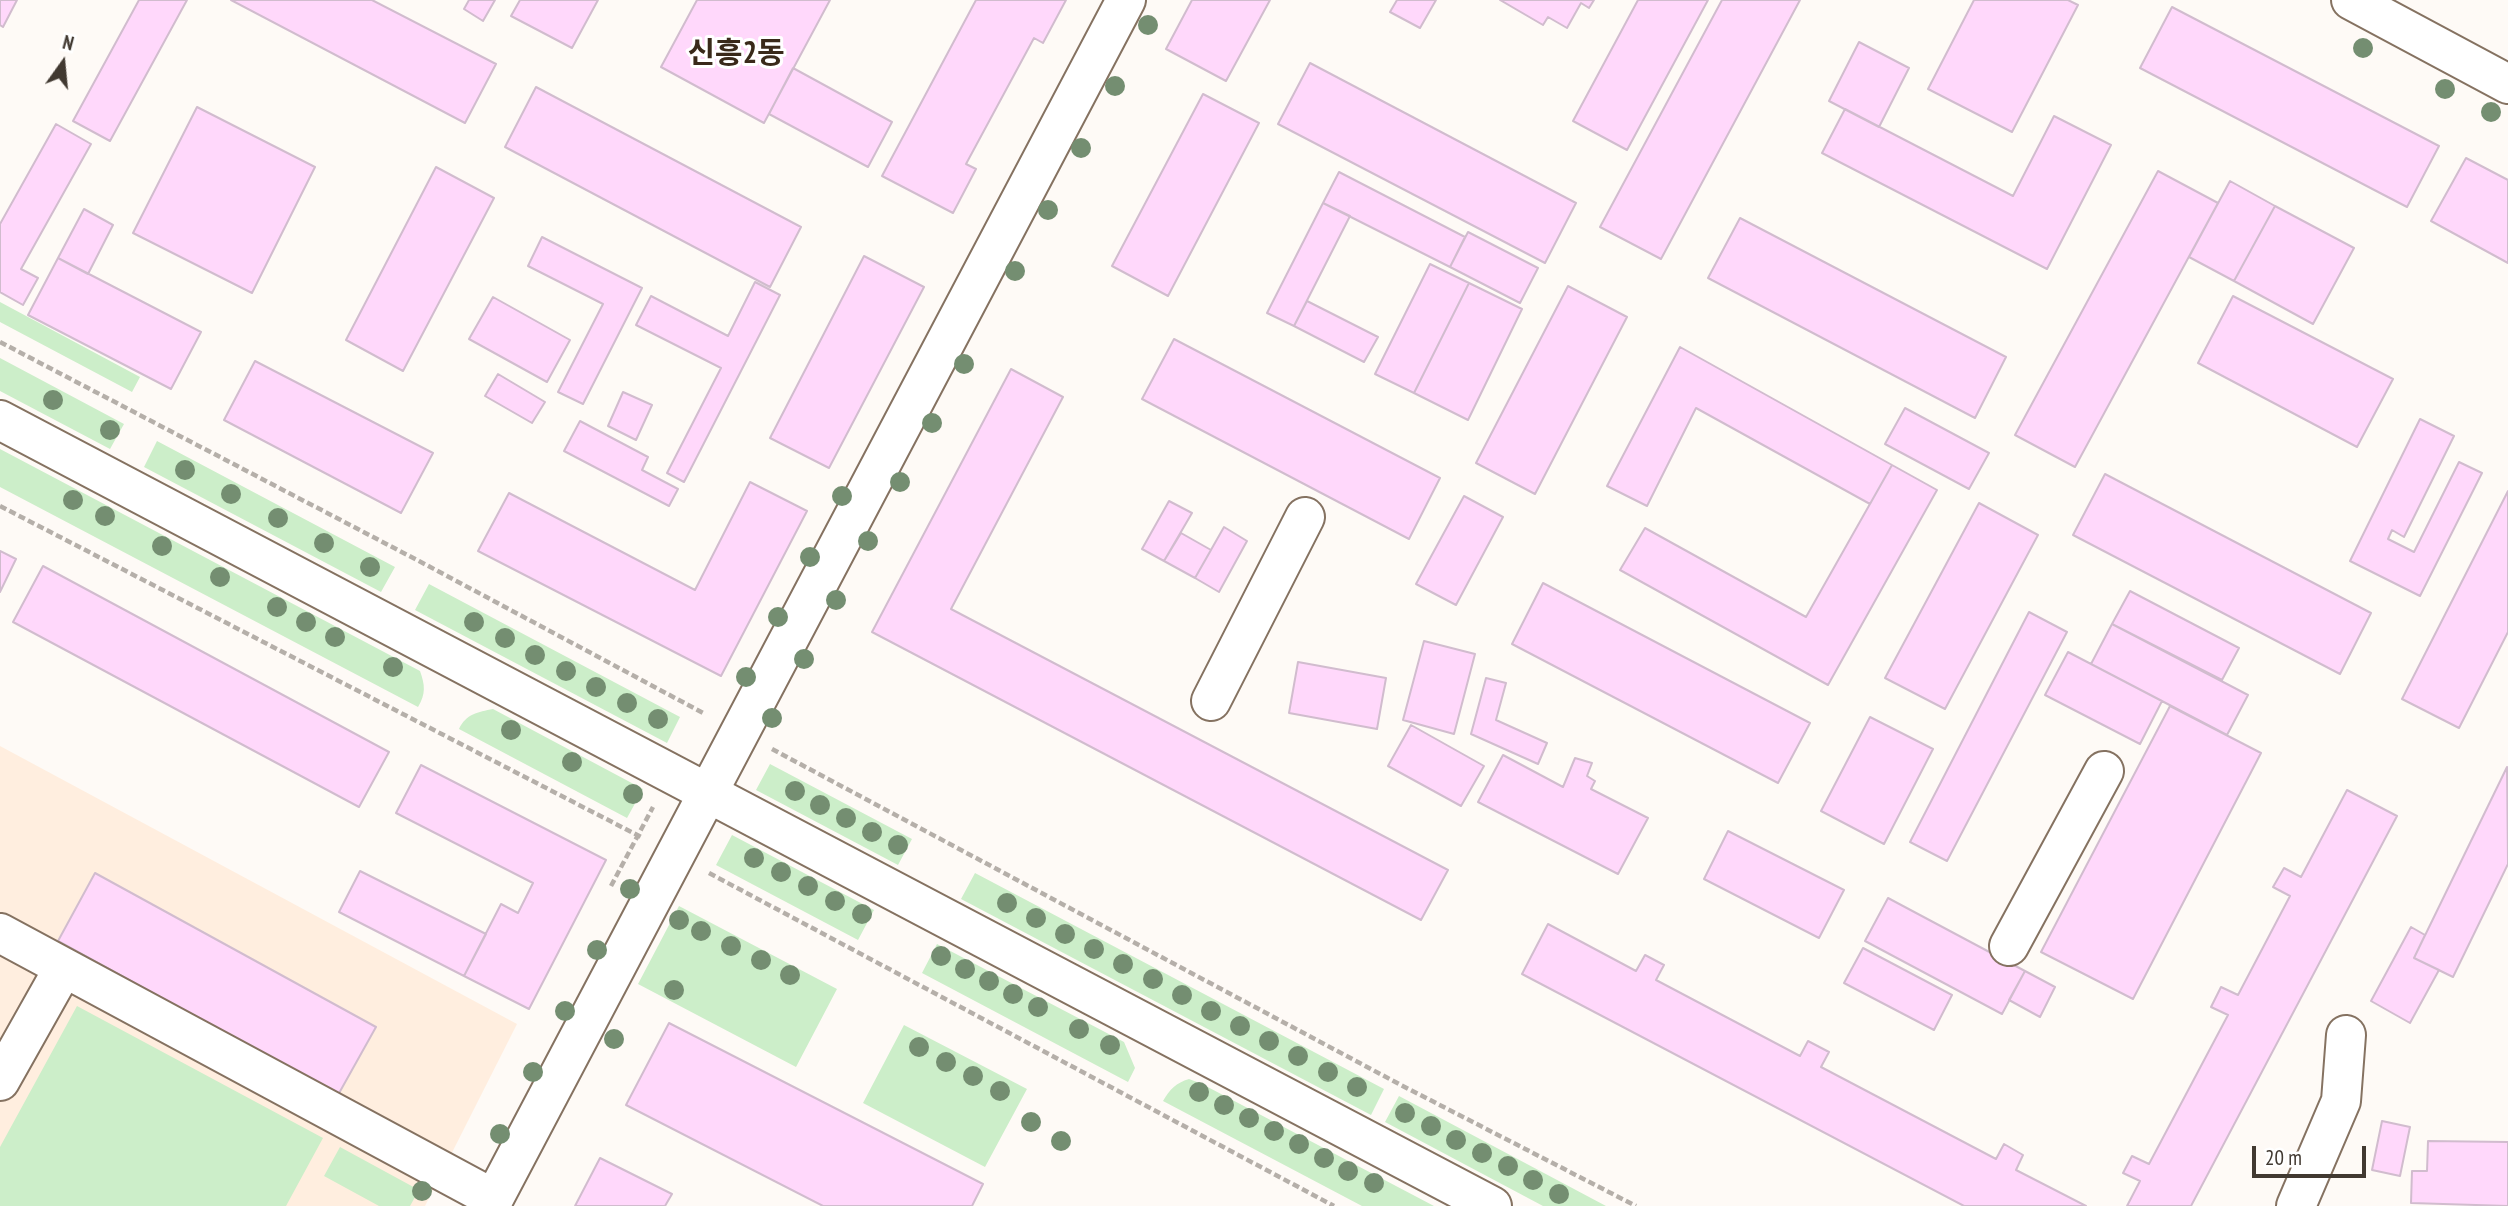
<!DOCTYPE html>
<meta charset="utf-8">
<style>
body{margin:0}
#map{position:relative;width:2508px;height:1206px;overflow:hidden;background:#fefaf6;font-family:"PT Sans Narrow",sans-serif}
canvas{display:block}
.north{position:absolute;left:28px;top:28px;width:70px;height:70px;-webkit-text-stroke:5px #fff;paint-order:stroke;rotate:15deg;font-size:19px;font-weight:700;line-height:28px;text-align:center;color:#413931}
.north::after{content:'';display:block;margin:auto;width:24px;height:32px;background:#413931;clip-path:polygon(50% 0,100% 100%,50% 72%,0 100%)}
.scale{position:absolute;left:2252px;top:1146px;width:114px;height:32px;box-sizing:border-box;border:4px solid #413931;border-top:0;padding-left:9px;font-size:21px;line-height:24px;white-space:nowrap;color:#413931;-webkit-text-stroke:5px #fff;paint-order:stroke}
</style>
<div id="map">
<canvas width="2508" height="1206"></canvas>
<div class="north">N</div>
<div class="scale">20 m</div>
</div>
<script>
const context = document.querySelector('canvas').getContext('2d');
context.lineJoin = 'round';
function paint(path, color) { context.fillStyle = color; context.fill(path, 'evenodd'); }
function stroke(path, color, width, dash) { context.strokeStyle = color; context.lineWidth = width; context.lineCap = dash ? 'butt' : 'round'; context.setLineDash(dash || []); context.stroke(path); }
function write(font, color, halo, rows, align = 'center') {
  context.font = font + ' "PT Sans Narrow","Noto Sans KR",sans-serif'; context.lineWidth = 6; context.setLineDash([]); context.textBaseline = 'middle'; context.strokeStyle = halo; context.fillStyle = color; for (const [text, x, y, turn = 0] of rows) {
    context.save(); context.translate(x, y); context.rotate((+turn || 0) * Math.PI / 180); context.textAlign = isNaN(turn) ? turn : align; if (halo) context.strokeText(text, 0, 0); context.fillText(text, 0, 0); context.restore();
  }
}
const built = new Path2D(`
 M0 746 517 1024 425 1206H0Z`);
const green = new Path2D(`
 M0 302 140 377 132 392 0 322Z
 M0 358 124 424 110 449 0 391Z
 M157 441 395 567 381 592 144 467Z
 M0 449 420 671C425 685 426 694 418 707L0 487Z
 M429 584 680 717 667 743 415 610Z
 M493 709 643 789 627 818 459 729C466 714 478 712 493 709Z
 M770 764 912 839 898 865 756 790Z
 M732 835 874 910 858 940 716 865Z
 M975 873 1384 1089 1371 1115 961 899Z
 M679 906 837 989 796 1067 638 984Z
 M937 944 1124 1042 1135 1068 1128 1082 922 973Z
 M77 1006 323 1138 286 1206H0V1147Z
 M904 1025 1027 1089 985 1167 863 1103Z
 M1189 1079 1202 1084 1434 1206H1362L1163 1101C1170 1089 1176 1083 1189 1079Z
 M1399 1096 1606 1206H1543L1385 1122Z
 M340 1147 419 1190 410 1206H379L324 1176Z`);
const building = new Path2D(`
 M0 0H17L3 27 0 25Z
 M139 0H187L110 141 73 121Z
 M231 0H372L496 64 465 123Z
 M469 0H495L483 21 464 9Z
 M520 0H598L572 48 511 16Z
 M697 0H830L764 123 661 67Z
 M976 0H1066L1043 43 1034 38 966 164 976 169 953 213 882 176Z
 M1192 0H1270L1226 81 1166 49Z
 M1397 0H1436L1420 28 1390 12Z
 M1500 0H1594L1589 8 1581 3 1567 28 1548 17 1543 25Z
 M1638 0H1708L1627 150 1573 121Z
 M1722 0H1800L1661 259 1600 227Z
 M1974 0H2068L2078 5 2012 132 1928 89Z
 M2172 7 2439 146 2407 207 2140 68Z
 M1859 42 1909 68 1879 127 1829 101Z
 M1310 63 1576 203 1545 263 1278 124Z
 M793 68 892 122 868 167 769 114Z
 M536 87 801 227 770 287 505 147Z
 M1203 94 1259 123 1168 296 1112 266Z
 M197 107 315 167 252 293 133 233Z
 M1845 109 2013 196 2054 116 2111 145 2047 269 1822 153Z
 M56 124 91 144 21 269 38 278 23 305 0 292V224Z
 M2466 158 2508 180V263L2431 221Z
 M436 167 494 198 403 371 346 340Z
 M2158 171 2218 203 2075 467 2015 435Z
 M1339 172 1465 237 1450 267 1323 203Z
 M2230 181 2275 206 2234 281 2189 257Z
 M1323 203 1350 216 1294 326 1267 313Z
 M2275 206 2354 248 2313 324 2234 281Z
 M84 209 113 225 88 274 58 258Z
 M1740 218 2006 357 1975 418 1708 278Z
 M1468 232 1538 268 1520 303 1450 267Z
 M542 237 642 288 583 404 558 392 603 304 528 266Z
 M864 256 924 287 829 468 770 438Z
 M58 258 201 332 171 389 28 315Z
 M1430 264 1469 283 1414 393 1375 374Z
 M755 282 780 295 684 482 667 473 721 368 636 325 651 296 728 336Z
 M1469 283 1522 309 1468 420 1414 393Z
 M1568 286 1627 317 1535 494 1476 463Z
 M2233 296 2393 379 2357 447 2198 363Z
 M493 297 570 340 547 382 469 339Z
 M1307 301 1378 337 1364 362 1294 326Z
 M1174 339 1440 478 1409 539 1142 399Z
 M1680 347 1892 465 1870 504 1696 408 1647 506 1607 486Z
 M255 361 433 453 401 513 224 420Z
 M1011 369 1063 397 951 609 1448 870 1421 920 872 632Z
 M498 374 545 402 532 423 485 396Z
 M623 392 652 405 636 440 608 426Z
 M1905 408 1989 453 1969 489 1885 444Z
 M2420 419 2454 436 2404 537 2392 530 2388 539 2414 552 2459 462 2482 473 2420 596 2350 561Z
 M580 421 648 457 642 470 678 489 669 506 564 451Z
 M1892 465 1937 490 1828 685 1620 570 1645 528 1806 617Z
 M2105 474 2371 613 2340 674 2073 535Z
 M750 482 807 511 721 676 478 551 509 493 695 590Z
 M2508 491V632L2459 728 2402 699Z
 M1464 496 1503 517 1456 605 1416 584Z
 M1169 501 1192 513 1164 561 1142 549Z
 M1979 503 2038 535 1945 709 1885 678Z
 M1224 527 1247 541 1219 592 1195 578Z
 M1181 533 1211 550 1195 578 1164 561Z
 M0 551 16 559 0 592Z
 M43 566 389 752 359 807 13 622Z
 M1543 583 1810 723 1778 783 1512 644Z
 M2130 591 2239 648 2222 680 2112 624Z
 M2029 612 2067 632 1947 861 1910 842Z
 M2112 624 2248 695 2227 735 2091 664Z
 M1424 641 1475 654 1454 734 1403 720Z
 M2068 652 2162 701 2140 744 2045 695Z
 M1298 662 1386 678 1377 729 1289 713Z
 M1486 678 1506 683 1496 720 1547 743 1538 764 1471 734Z
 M2170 706 2261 753 2133 999 2041 952Z
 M1870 717 1933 749 1884 844 1821 811Z
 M1411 725 1484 766 1461 806 1388 766Z
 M1503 755 1563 787 1575 758 1592 763 1587 776 1595 781 1591 789 1648 818 1618 874 1478 802Z
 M421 765 606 860 529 1009 464 976 501 904 518 913 533 883 396 813Z
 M2507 767 2508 864 2453 977 2414 958Z
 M2347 790 2397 816 2191 1206H2127L2140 1181 2123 1173 2132 1156 2149 1164 2228 1015 2211 1007 2221 987 2238 995 2290 896 2273 887 2284 868 2301 877Z
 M1728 831 1844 890 1819 938 1704 879Z
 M360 871 486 934 464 976 339 912Z
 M95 873 376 1027 338 1095 58 941Z
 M1888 898 2025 971 2002 1014 1865 941Z
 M1548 924 1636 971 1645 955 1664 965 1656 980 1800 1056 1808 1041 1829 1052 1821 1067 1996 1159 2004 1144 2023 1155 2016 1170 2086 1206H1964L1522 974Z
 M2411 927 2425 935 2414 958 2439 970 2410 1023 2371 1001Z
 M1863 948 1952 995 1934 1030 1844 983Z
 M2025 971 2055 987 2040 1017 2009 1000Z
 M669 1023 983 1184 972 1206H823L626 1105Z
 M2382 1121 2410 1127 2400 1176 2372 1170Z
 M2428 1141 2508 1142V1206L2411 1203 2412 1171H2427Z
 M600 1158 672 1194 665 1206H575Z`);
const path = new Path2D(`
 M0 342 419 561 705 714
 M0 506 643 838
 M772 749 1399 1084 1636 1206
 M709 873 1334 1206
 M611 886 653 807`);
const minor = new Path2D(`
 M2351 0 2508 84
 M0 420 1492 1206
 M1211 701 1305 517
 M0 933 494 1199
 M2009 946 2104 771
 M0 1081 63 969
 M490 1206 1126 0
 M2296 1206 2341 1101 2346 1035`);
const trees = [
 [1148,25],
 [2363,48],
 [1115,86],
 [2445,89],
 [2491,112],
 [1081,148],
 [1048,210],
 [1015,271],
 [964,364],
 [53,400],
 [932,423],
 [110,430],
 [185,470],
 [900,482],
 [231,494],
 [842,496],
 [73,500],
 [105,516],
 [278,518],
 [868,541],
 [324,543],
 [162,546],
 [810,557],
 [370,567],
 [220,577],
 [836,600],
 [277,607],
 [778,617],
 [306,622],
 [474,622],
 [335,637],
 [505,638],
 [535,655],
 [804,659],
 [393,667],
 [566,671],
 [746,677],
 [596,687],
 [627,703],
 [772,718],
 [658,719],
 [511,730],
 [572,762],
 [795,791],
 [633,794],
 [820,805],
 [846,818],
 [872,832],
 [898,845],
 [754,858],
 [781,872],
 [808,886],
 [630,889],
 [835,901],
 [1007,903],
 [862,914],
 [1036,918],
 [679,920],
 [701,931],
 [1065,934],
 [731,946],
 [1094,949],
 [597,950],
 [941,956],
 [761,960],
 [1123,964],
 [965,969],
 [790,975],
 [1153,979],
 [989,981],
 [674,990],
 [1013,994],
 [1182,995],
 [1038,1007],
 [565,1011],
 [1211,1011],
 [1240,1026],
 [1079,1029],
 [614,1039],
 [1269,1041],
 [1110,1045],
 [919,1047],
 [1298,1056],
 [946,1062],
 [533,1072],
 [1328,1072],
 [973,1076],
 [1357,1087],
 [1000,1091],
 [1199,1092],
 [1224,1105],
 [1405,1113],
 [1249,1118],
 [1031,1122],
 [1431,1126],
 [1274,1131],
 [500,1134],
 [1456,1140],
 [1061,1141],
 [1299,1144],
 [1482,1153],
 [1324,1158],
 [1508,1166],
 [1348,1171],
 [1533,1180],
 [1374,1183],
 [422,1191],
 [1559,1194]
];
const quarterNames = [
 ["신흥2동",736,54]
];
paint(built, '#ffeedf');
paint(green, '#cceec9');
paint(building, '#ffd8fb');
stroke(building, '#d1bcce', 2);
stroke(minor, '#857261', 42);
stroke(path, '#b5afa9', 4.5, [7, 3.5]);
stroke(minor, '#fff', 38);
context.fillStyle = '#748e71';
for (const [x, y] of trees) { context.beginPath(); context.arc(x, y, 10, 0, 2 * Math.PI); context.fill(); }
write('bold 30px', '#39291a', '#fff', quarterNames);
</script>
